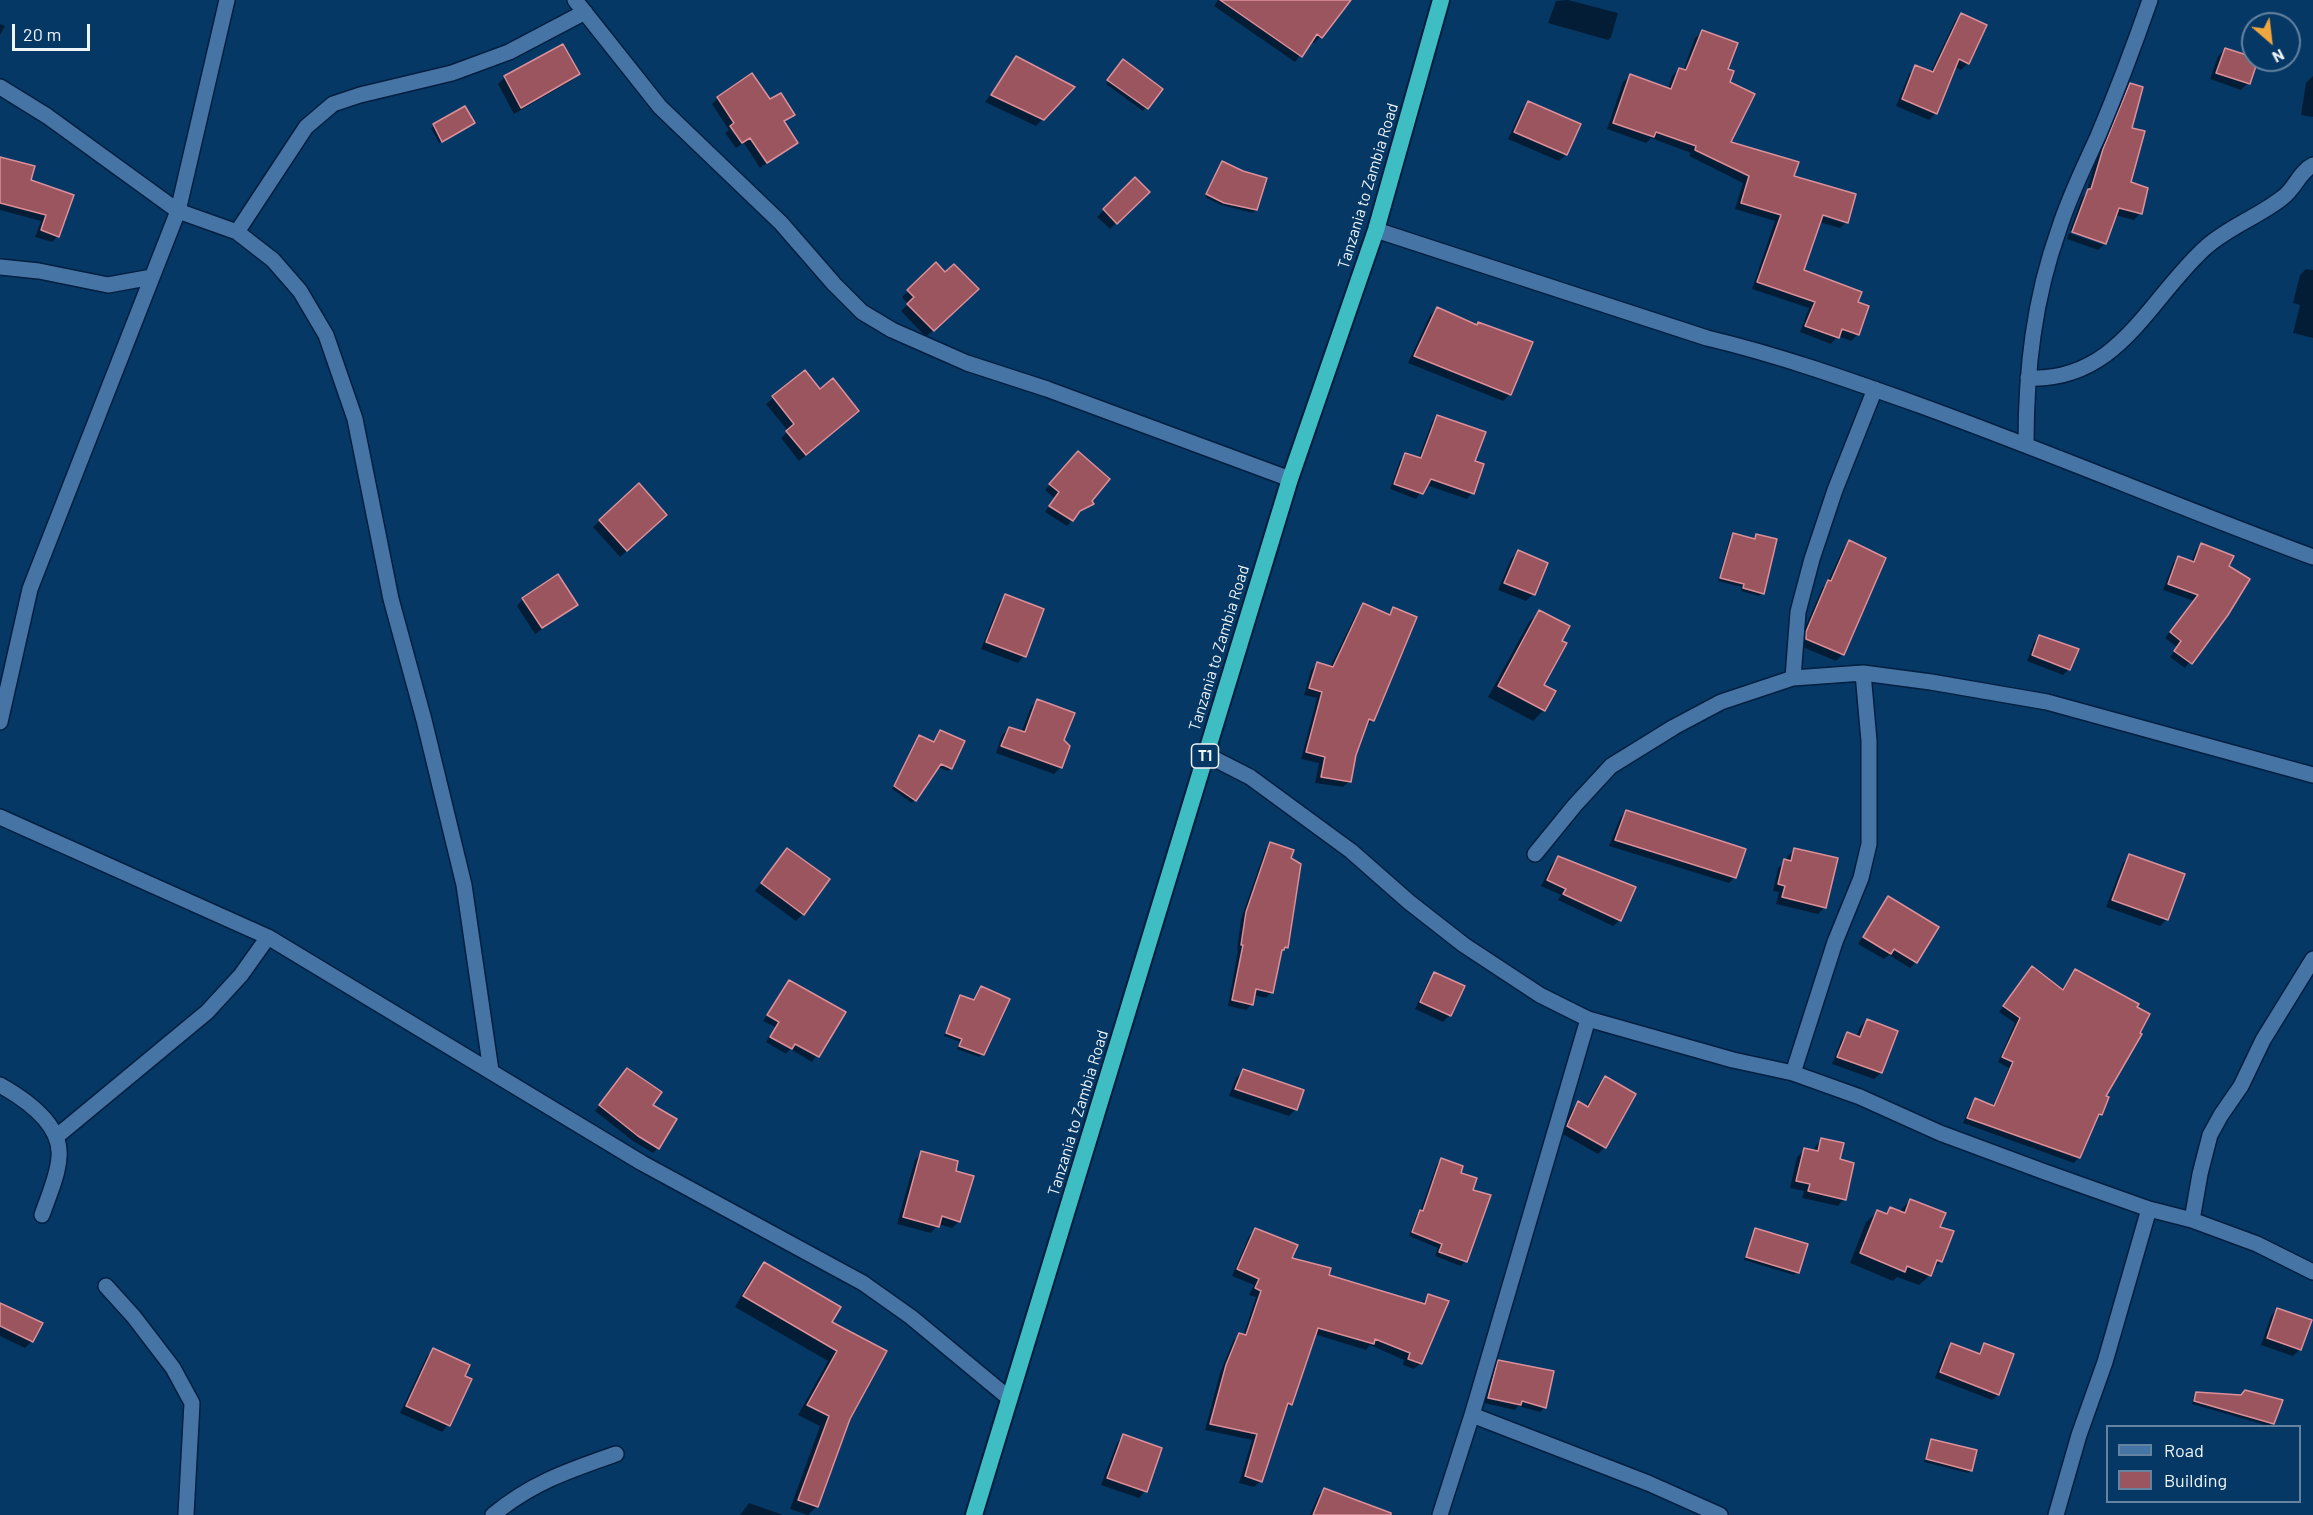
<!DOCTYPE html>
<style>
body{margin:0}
#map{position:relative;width:2313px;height:1515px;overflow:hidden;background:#063865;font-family:Barlow,sans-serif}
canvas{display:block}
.legend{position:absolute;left:2106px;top:1425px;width:195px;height:78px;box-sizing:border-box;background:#063865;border:2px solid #6383a0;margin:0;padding:8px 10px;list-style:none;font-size:18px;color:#eff4f9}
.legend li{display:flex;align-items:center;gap:12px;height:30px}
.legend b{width:30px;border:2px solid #6383a0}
.north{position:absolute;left:2241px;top:12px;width:60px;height:60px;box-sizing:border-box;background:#063865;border:2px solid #6383a0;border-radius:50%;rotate:152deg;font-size:16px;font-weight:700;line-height:24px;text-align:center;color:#eff4f9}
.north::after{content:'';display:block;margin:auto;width:21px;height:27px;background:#f0a63f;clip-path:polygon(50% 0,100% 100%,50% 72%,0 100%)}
.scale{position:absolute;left:12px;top:24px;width:78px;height:27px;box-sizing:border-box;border:3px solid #eff4f9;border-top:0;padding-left:8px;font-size:18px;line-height:21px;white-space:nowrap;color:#eff4f9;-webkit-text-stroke:4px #063865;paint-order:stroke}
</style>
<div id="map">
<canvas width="2313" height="1515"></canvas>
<ul class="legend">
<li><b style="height:8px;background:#4674a5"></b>Road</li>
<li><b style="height:16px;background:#9b555f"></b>Building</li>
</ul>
<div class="north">N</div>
<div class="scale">20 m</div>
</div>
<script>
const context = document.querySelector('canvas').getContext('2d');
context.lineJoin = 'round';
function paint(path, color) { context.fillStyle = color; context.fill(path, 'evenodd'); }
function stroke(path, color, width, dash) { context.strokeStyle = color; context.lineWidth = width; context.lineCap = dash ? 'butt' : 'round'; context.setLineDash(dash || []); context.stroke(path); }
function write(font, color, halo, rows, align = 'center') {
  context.font = font + ' Barlow,sans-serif'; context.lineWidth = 4.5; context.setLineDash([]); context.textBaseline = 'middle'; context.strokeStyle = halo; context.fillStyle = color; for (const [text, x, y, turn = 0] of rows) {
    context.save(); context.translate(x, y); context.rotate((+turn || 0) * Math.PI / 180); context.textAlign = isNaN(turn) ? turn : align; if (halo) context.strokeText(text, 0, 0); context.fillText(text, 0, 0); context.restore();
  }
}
const shadow = new Path2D(`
 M1218 0H1349L1320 37 1314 43 1311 40 1295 62 1214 6Z
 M1568 0 1618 13 1611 37 1608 40 1548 23 1556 1Z
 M1961 15 1968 63 1961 70 1955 67 1936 113 1929 120 1896 106 1909 74 1916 67 1930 73 1955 21Z
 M0 24 5 26 0 35Z
 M1702 32 1736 44 1726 70 1732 72 1729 82 1753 95 1729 143 1797 163 1792 177 1855 195 1846 222 1840 228 1819 222 1802 270 1860 293 1856 303 1868 307 1858 334 1851 341 1838 336 1831 344 1800 332 1809 308 1752 289 1775 221 1735 209 1743 183 1689 156 1691 153 1651 138 1646 143 1607 129 1623 82 1630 76 1668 89 1672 76 1679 69 1683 71 1695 38ZM1816 211 1844 220V223L1816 214Z
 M562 46 578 74 571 81 514 114 498 84 505 77Z
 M2225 49 2253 59 2248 83 2241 90 2210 79 2218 56Z
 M1016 58 1073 87 1036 126 985 102Z
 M1120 64 1160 89 1143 111 1106 84Z
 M2313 76V117L2301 115 2306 83Z
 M2130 85 2129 183 2140 213 2134 220 2115 215 2104 245V242L2070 230 2082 197 2086 193 2097 156 2124 92Z
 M718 98 770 101 793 115 783 123 796 142 760 168 744 143 736 148 725 133 729 130 712 104Z
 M1528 102 1566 154 1559 161 1508 139 1522 109Z
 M464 108 473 123 439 143 431 128Z
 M0 159 30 181 58 236 52 242 35 237 41 221 0 210Z
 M1222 163 1256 210 1253 213 1221 205 1205 197Z
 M1135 179 1148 192 1110 229 1097 217Z
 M2069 233 2104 245 2098 250 2067 239Z
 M936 264 945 274 977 289 926 337 901 311 908 304 902 297Z
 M2306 269 2313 270V338L2293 333 2300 305 2293 303 2300 275Z
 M1437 308 1476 326 1478 324 1531 343 1509 395 1503 401 1408 363 1430 315Z
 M804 372 820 391 857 411 799 461 781 438 788 431 766 404Z
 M1437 417 1473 462 1482 465 1472 493 1467 499 1426 485 1416 499 1390 489 1400 460 1406 455 1418 459 1432 422Z
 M1073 458 1092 504 1076 515 1067 526 1045 512 1054 498 1045 490Z
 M600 521 659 522 620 557 593 527Z
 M1733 534 1753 540 1757 535 1775 540 1762 594 1759 596 1741 591 1742 587 1718 581 1730 537Z
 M1849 542 1843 654 1836 661 1800 646V640L1822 588 1827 583 1843 549Z
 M2201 545 2227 567V614L2185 668 2170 657 2177 647 2165 638 2194 601 2163 590 2173 563 2178 558 2191 562 2196 550Z
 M1518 552 1533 594 1526 601 1498 590 1511 559Z
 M1005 596 1024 656 1018 663 981 649 999 603Z
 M523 599 576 605 569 611 535 634 517 606Z
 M1363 605 1387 615 1394 609 1372 720 1366 727 1355 754 1350 781 1343 787 1315 783 1319 763 1301 759 1317 698 1304 695 1311 670 1317 664 1330 667 1357 612Z
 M1539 612 1544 710 1533 721 1488 697 1529 622Z
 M2040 636 2069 669 2063 675 2027 661 2034 642Z
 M1038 700 1063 741 1061 767 1054 774 996 753 1002 735 1009 728 1021 733 1031 707Z
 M940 732 963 742 950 768 948 771 937 767 912 803 892 789 916 739 919 736 933 743Z
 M1626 811 1735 877 1729 883 1609 846 1620 818Z
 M1271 844 1289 859 1286 947 1280 953 1271 992 1266 998 1254 995 1252 1004 1246 1010 1228 1006 1238 950H1237L1241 919 1265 850Z
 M1794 850 1825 907 1818 914 1776 904 1779 892 1773 891 1778 868 1786 861 1788 856Z
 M2130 856 2183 875 2166 920 2160 926 2106 907 2123 863Z
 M781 857 803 914 796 921 755 891Z
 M1558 858 1620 920 1613 926 1558 900 1561 895 1541 886 1552 864Z
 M1888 898 1916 962 1910 968 1889 955 1884 959 1858 944 1882 904Z
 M2032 968 2061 991 2075 971 2104 1097 2101 1114 2095 1120 2079 1157 2074 1163 1963 1123 1970 1106 1975 1100 1992 1107 2009 1068 1998 1062 2015 1023 1999 1012Z
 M1435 974 1450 1015 1443 1022 1415 1009 1428 981Z
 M789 982 844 1012 812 1062 790 1049 786 1054 766 1042 775 1027 763 1021Z
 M960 997 982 1054 979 1057 957 1049 960 1042 944 1036Z
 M1867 1020 1897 1032 1881 1073 1874 1079 1832 1064 1841 1040 1847 1033 1856 1037 1860 1027Z
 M1243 1071 1296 1109 1289 1116 1229 1096 1236 1078Z
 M622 1075 658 1148 653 1153 633 1141 595 1111Z
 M1605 1078V1147L1598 1154 1561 1133 1572 1109 1578 1103 1586 1107 1598 1085Z
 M1821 1140 1838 1160 1844 1199 1838 1206 1802 1198 1804 1191 1790 1188 1797 1157 1804 1150 1813 1152 1815 1147Z
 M921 1153 954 1172 959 1221 952 1228 938 1224 931 1233 897 1224 915 1160Z
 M1442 1160 1459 1174 1471 1191 1465 1261 1461 1266 1435 1256 1438 1248 1409 1236 1416 1216 1420 1212 1437 1164Z
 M1910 1200 1938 1228 1941 1261 1932 1270 1930 1275 1919 1285 1897 1277 1893 1281 1850 1263 1866 1222 1877 1212 1885 1215 1890 1209 1900 1211Z
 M1256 1229 1290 1259 1327 1277 1421 1304 1428 1296 1421 1363 1414 1369 1403 1365 1404 1360 1370 1345 1366 1350 1314 1334 1291 1404 1284 1411 1261 1481 1254 1487 1239 1483 1252 1440 1205 1430 1220 1373 1233 1341 1239 1335 1243 1336 1256 1297 1249 1295 1254 1285 1232 1276 1249 1236Z
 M1755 1230 1797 1272 1794 1275 1744 1260 1752 1233Z
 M764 1264 830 1322 885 1351 848 1418 817 1506 808 1515 790 1509 820 1426 798 1415 828 1361 735 1307 754 1274Z
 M0 1305 41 1324 32 1341 25 1348 0 1336Z
 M2277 1309 2300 1349 2293 1356 2261 1345 2271 1316Z
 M1984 1344 1998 1395 1992 1400 1935 1378 1945 1351 1951 1345 1977 1355Z
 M434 1349 448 1425 442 1432 400 1413 427 1356Z
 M1499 1361 1545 1407 1540 1412 1518 1406 1515 1410 1484 1403 1493 1367Z
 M2196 1394 2272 1423 2269 1426 2192 1404 2193 1397Z
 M1123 1436 1145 1491 1139 1498 1101 1485 1117 1443Z
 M1932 1440 1971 1470 1968 1473 1924 1462 1929 1443Z
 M1324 1489 1392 1515H1310L1318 1496Z
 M749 1503 783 1515H740Z`);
const building = new Path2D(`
 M1220 0H1351L1322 38 1317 34 1302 57Z
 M1961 13 1987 25 1969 64 1959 59 1937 114 1902 99 1915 65 1933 72Z
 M1702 30 1738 43 1728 69 1734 71 1730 82 1755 94 1731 142 1799 162 1794 176 1856 194 1848 223 1823 215 1804 270 1862 292 1858 302 1869 306 1859 335 1842 329 1839 338 1805 326 1815 302 1757 282 1781 215 1741 203 1749 176 1695 150 1696 146 1656 132 1654 137 1613 123 1630 74 1671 89 1679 68 1686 70Z
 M563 44 580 74 521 108 504 76Z
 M2225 48 2253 57V60H2258L2250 84 2216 73Z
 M1016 56 1075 87 1044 120 991 95Z
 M1123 59 1163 89 1148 109 1107 80Z
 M752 73 770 99 781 93 795 115 784 121 798 143 767 163 750 138 742 143 730 126 734 123 717 97Z
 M2130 83 2143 87 2132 128 2145 131 2131 182 2148 188 2142 214 2119 208 2106 244 2072 232 2088 189H2091L2103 149Z
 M1528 101 1581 124 1567 155 1514 132Z
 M465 106 475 123 442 142 433 124Z
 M0 157 35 166 31 180 74 195 59 237 41 230 46 215 0 203Z
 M1222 161 1243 171 1267 178 1257 210 1224 203 1206 194Z
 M1135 177 1150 192 1117 224 1103 209Z
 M936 262 945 272 954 264 979 289 934 331 907 304 914 297 907 290Z
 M1437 307 1477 325 1478 322 1533 342 1511 395 1414 356Z
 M805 370 820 389 833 378 859 411 806 455 786 431 794 424 772 396Z
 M1437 415 1486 432 1475 461 1484 464 1474 494 1431 479 1423 494 1394 484 1405 453 1421 458Z
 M1078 451 1110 479 1092 501 1094 504 1080 511 1073 521 1049 506 1059 492 1049 484Z
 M639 483 667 515 627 551 599 520Z
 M1733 533 1755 539 1756 534 1777 539 1764 594 1743 588 1744 584 1720 578Z
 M1849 540 1886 558 1844 655 1806 639V632L1828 580 1831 581Z
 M2201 543 2234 556 2229 566 2250 579 2228 615 2192 664 2174 651 2181 641 2170 632 2198 595 2168 584 2178 556 2194 562Z
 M1518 550 1548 563 1535 595 1504 583Z
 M558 574 578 605 542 628 522 598Z
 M1005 594 1044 609 1026 657 986 642Z
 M1363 603 1390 615 1393 607 1417 617 1374 721 1369 719 1356 755 1351 782 1321 777 1325 757 1306 752 1322 692 1309 688 1317 662 1333 667Z
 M1539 610 1570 626 1562 641 1567 643 1544 685 1556 691 1545 711 1498 686Z
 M2039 635 2079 649 2070 670 2032 655Z
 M1037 699 1075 713 1064 740 1070 746 1062 768 1001 746 1009 727 1025 732Z
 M940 730 965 741 952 769 941 764 916 801 894 786 919 735 934 742Z
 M1626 810 1746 849 1736 878 1615 840Z
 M1270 842 1294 850 1291 858 1301 864 1288 948 1285 947 1284 950H1282L1273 993 1256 989 1253 1005 1232 1000 1243 945H1241L1246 912Z
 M787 848 830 879 804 915 761 883Z
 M1794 848 1838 858 1826 908 1782 897 1785 886 1778 884 1784 859 1791 861Z
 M2129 854 2185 874 2168 920 2112 900Z
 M1558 856 1636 887 1621 921 1563 894 1566 889 1547 880Z
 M1888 896 1939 927 1917 963 1894 949 1891 954 1863 937Z
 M2032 966 2063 990 2075 969 2139 1004 2137 1007 2150 1014 2140 1033 2142 1034 2106 1096 2109 1097 2102 1115 2099 1114 2080 1158 1967 1118 1975 1098 1994 1106 2013 1062 2002 1057 2020 1018 2003 1006Z
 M1434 972 1465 986 1451 1016 1420 1002Z
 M789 980 846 1012 819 1057 795 1044 792 1049 770 1037 779 1022 767 1015Z
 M981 986 1010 999 984 1055 959 1046 962 1039 946 1033 960 995 974 1000Z
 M1867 1019 1898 1031 1882 1073 1837 1057 1847 1032 1860 1037Z
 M627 1068 662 1092 653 1105 677 1119 659 1149 638 1136 599 1105Z
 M1243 1069 1304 1090 1297 1110 1235 1089Z
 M1605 1076 1636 1094 1606 1148 1567 1126 1578 1101 1588 1107Z
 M1821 1138 1844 1143 1840 1159 1854 1163 1846 1200 1808 1191 1810 1184 1796 1181 1804 1148 1818 1151Z
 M921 1151 958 1161 956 1171 974 1176 960 1222 942 1216 939 1227 903 1217Z
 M1441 1158 1463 1166 1461 1173 1477 1178 1473 1190 1491 1195 1467 1262 1439 1252 1442 1244 1412 1232 1420 1210 1423 1211Z
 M1910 1199 1946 1213 1940 1227 1954 1231 1942 1262 1937 1260 1931 1276 1907 1266 1905 1272 1860 1253 1877 1210 1887 1214 1890 1207 1905 1213Z
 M1255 1228 1298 1245 1292 1258 1331 1268 1329 1275 1425 1304 1428 1294 1449 1301 1422 1364 1408 1359 1410 1353 1375 1339 1374 1344 1318 1328 1292 1405 1288 1403 1262 1482 1245 1476 1257 1434 1210 1424 1226 1365 1239 1333 1246 1335 1261 1291 1255 1288 1259 1279 1237 1269Z
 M1755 1228 1808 1244 1799 1273 1746 1257Z
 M764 1262 841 1307 832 1322 887 1351 850 1419 818 1507 798 1500 829 1416 807 1405 837 1351 743 1296Z
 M0 1303 43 1323 33 1342 0 1326Z
 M2277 1308 2312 1320 2301 1350 2267 1338Z
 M1951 1343 1980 1354 1984 1343 2014 1354 1999 1395 1940 1372Z
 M433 1348 470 1365 465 1376 472 1379 450 1426 406 1406Z
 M1498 1360 1554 1371 1546 1408 1522 1401 1521 1405 1488 1398Z
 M2245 1390 2283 1400 2274 1424 2194 1401 2196 1392 2241 1395Z
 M1123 1434 1162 1448 1147 1492 1107 1478Z
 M1931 1439 1977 1450 1972 1471 1926 1459Z
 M1324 1488 1391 1513V1515H1313Z`);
const minor = new Path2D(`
 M575 0 660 107 781 223 834 284 862 312 892 330 967 363 1047 389 1290 479
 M0 87 47 116 178 211 237 232 273 260 300 291 326 335 355 419 391 599 424 720 464 885 491 1071
 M1376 230 1707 338C1779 355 1849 380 1919 405 2051 453 2181 508 2313 557
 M237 232 306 127 333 104 360 95 452 73 509 52 585 12
 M0 267 39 271 108 285 152 277
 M2028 378C2118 382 2148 300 2205 248 2228 227 2258 217 2282 198 2295 189 2299 172 2313 165
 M2026 444C2026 369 2034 299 2059 229 2069 197 2084 167 2098 136 2117 91 2134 46 2150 0
 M1793 678 1798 612 1812 559 1835 490 1875 389
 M0 722 30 589 178 211 227 0
 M1205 754 1250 777 1351 851 1409 902 1464 945 1540 995 1588 1019 1733 1060 1793 1073 1860 1097 1940 1133 2045 1172 2149 1209 2192 1220 2257 1244 2313 1272
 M0 817 268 937 642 1163 863 1283 911 1317 1010 1399
 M1535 854 1575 805 1611 766 1674 727 1721 702 1793 678 1863 673 1931 682 2047 702 2313 775
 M1793 1073 1835 942 1861 878 1869 844V741L1863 673
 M0 1085C25 1099 62 1124 59 1157 58 1176 48 1197 42 1215
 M56 1137 207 1012 241 975 268 937
 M2192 1220 2200 1174 2210 1135 2221 1115 2241 1086 2263 1040 2313 959
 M106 1286 134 1317 173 1368 192 1403 186 1515
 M1472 1415 1648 1483 1720 1515
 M493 1515C531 1483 570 1470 616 1454
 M1440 1515 1472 1415 1588 1019
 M2056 1515 2079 1435 2105 1362 2149 1209`);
const trunk = new Path2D(`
 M974 1515 1290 479 1376 230 1441 0`);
const shields = [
 [1205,756,27]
];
const shieldNames = [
 ["T1",1205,756]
];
const streetNames = [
 ["Tanzania to Zambia Road",1368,186,-73],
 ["Tanzania to Zambia Road",1219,648,-73],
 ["Tanzania to Zambia Road",1078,1113,-73]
];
paint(shadow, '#0007');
paint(building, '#9b555f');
stroke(building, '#db8f99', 1.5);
stroke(minor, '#001f40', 18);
stroke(trunk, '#001f40', 20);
stroke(minor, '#4674a5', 15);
stroke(trunk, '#3ebdc2', 16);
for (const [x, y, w] of shields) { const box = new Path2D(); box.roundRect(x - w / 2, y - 12, w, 24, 4.5); context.fillStyle = '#063865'; context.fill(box); stroke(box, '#eff4f9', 1.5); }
write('bold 15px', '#eff4f9', null, shieldNames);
write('16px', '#eff4f9', '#063865', streetNames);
</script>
